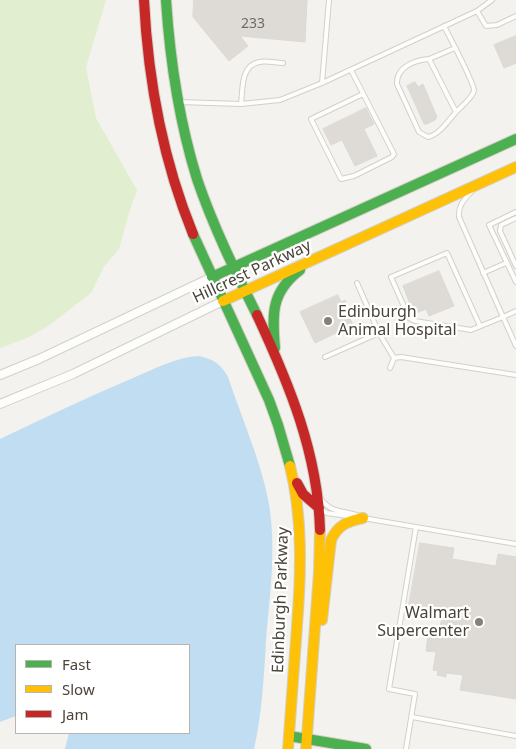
<!DOCTYPE html>
<style>
body{margin:0}
#map{position:relative;width:516px;height:749px;overflow:hidden;background:#f4f2ee;font-family:"Noto Sans",sans-serif}
canvas{display:block}
.legend{position:absolute;left:15px;top:644px;width:175px;height:90px;box-sizing:border-box;background:#fff;border:1px solid #b7b4b0;margin:0;padding:6px 9px;list-style:none;font-size:15px;color:#4b4439}
.legend li{display:flex;align-items:center;gap:10px;height:25px}
.legend b{width:25px;border:1px solid #b7b4b0}
</style>
<div id="map">
<canvas width="516" height="749"></canvas>
<ul class="legend">
<li><b style="height:6px;background:#4caf50"></b>Fast</li>
<li><b style="height:6px;background:#ffc107"></b>Slow</li>
<li><b style="height:6px;background:#c62828"></b>Jam</li>
</ul>
</div>
<script>
const context = document.querySelector('canvas').getContext('2d');
context.lineJoin = 'round';
function paint(path, color) { context.fillStyle = color; context.fill(path, 'evenodd'); }
function stroke(path, color, width, dash) { context.strokeStyle = color; context.lineWidth = width; context.lineCap = dash ? 'butt' : 'round'; context.setLineDash(dash || []); context.stroke(path); }
function write(font, color, halo, rows, align = 'center') {
  context.font = font + ' "Noto Sans",sans-serif'; context.lineWidth = 4.5; context.setLineDash([]); context.textBaseline = 'middle'; context.strokeStyle = halo; context.fillStyle = color; for (const [text, x, y, turn = 0] of rows) {
    context.save(); context.translate(x, y); context.rotate((+turn || 0) * Math.PI / 180); context.textAlign = isNaN(turn) ? turn : align; if (halo) context.strokeText(text, 0, 0); context.fillText(text, 0, 0); context.restore();
  }
}
const green = new Path2D(`
 M0 0H106L86 67 96 118 137 190 129 213 119 249 104 267 91 293 47 327 27 338 0 348Z`);
const water = new Path2D(`
 M199 356C213 359 221 364 228 377 241 416 260 459 268 499 277 545 270 593 266 640 264 676 262 714 254 749H65L69 733H189V645H16V716L0 722V439C44 418 88 397 133 378 154 369 177 357 199 356Z`);
const building = new Path2D(`
 M194 0H307L305 42 240 36 248 46 229 61 193 17Z
 M516 36V63L504 68 494 45Z
 M415 82 418 87 423 84 437 117 435 120 427 124H424L407 86Z
 M366 108 374 124 364 129 377 156 355 166 342 140 331 145 323 129Z
 M439 271 454 306 429 316 426 309 414 314 403 286Z
 M338 295 341 302 345 300 352 315 349 316 353 325 315 343 300 312Z
 M420 543 454 548 452 559 496 566 498 554 516 557V699L460 690 463 675 446 673V677L437 675 438 671 433 670 436 652 426 651 428 634 439 636 443 609 409 605Z`);
const lane = new Path2D(`
 M477 11 486 26 497 25 516 16
 M444 26C449 36 475 84 474 91 472 98 461 107 456 112L429 59 455 48
 M429 59C415 60 396 67 397 84L419 132 428 137C440 134 448 121 456 112
 M351 70 394 154 392 157 354 176 341 179 311 119 363 94
 M322 83 329 0
 M179 102 241 104 280 100 322 83 477 11 492 0
 M241 104C243 90 240 66 259 62 266 60 276 63 283 63
 M472 191C464 200 458 205 459 217L503 317 471 330 415 321 409 318 391 277 447 253 480 326
 M516 212 489 225 516 282
 M516 218 501 225 500 231 516 266
 M483 273 506 263
 M357 283 379 333 394 358
 M516 311 503 317 516 346
 M325 357 379 333
 M390 368 394 358 401 357 516 375
 M321 499C333 515 344 509 359 516
 M322 510 327 513 354 517
 M363 518 516 544
 M412 717 516 736
 M406 749 415 694 389 689 416 527`);
const street = new Path2D(`
 M0 375 39 359 212 277
 M0 404 73 374 223 301`);
const fast = new Path2D(`
 M166 0C170 61 179 121 197 179 213 226 235 271 257 315
 M193 234 269 400 278 425 290 466
 M212 277 516 139
 M275 348C272 314 271 292 300 270
 M289 736 366 749`);
const slow = new Path2D(`
 M223 301 516 167
 M322 620 331 540C338 525 348 521 363 518
 M288 749C291 708 294 667 297 626 301 573 303 518 290 466
 M306 749 319 572 320 530`);
const jam = new Path2D(`
 M144 0C148 81 162 158 193 234
 M257 315C289 384 318 453 320 530
 M297 483 303 494 319 508`);
const markers = [
 [328,321,5,"#868178"],
 [479,622,5,"#868178"]
];
const numberNames = [
 ["233",253,24]
];
const streetNames = [
 ["Hillcrest Parkway",252,272,-25],
 ["Edinburgh Parkway",281,600,-88]
];
const poiNames = [
 ["Edinburgh",338,312],
 ["Animal Hospital",338,330],
 ["Walmart",469,613,"right"],
 ["Supercenter",469,631,"right"]
];
paint(green, '#e1eecf');
paint(water, '#c0ddf1');
paint(building, '#dedbd6');
stroke(building, '#dcd9d4', 1);
stroke(lane, '#d2d0cb', 6);
stroke(street, '#d2d0cb', 10);
stroke(fast, '#d3cfc5', 12);
stroke(slow, '#d3cfc5', 12);
stroke(jam, '#d3cfc5', 12);
stroke(lane, '#fdfdfc', 4);
stroke(street, '#fdfdfc', 8);
stroke(fast, '#4caf50', 10);
stroke(slow, '#ffc107', 10);
stroke(jam, '#c62828', 10);
for (const [x, y, r, color] of markers) { const dot = new Path2D(); dot.arc(x, y, r, 0, 2 * Math.PI); context.fillStyle = color; context.fill(dot); stroke(dot, '#fff', 2); }
write('14px', '#706a61', null, numberNames);
write('16px', '#4b4439', '#fff', streetNames);
write('16px', '#4b4439', '#fff', poiNames, 'left');
</script>
